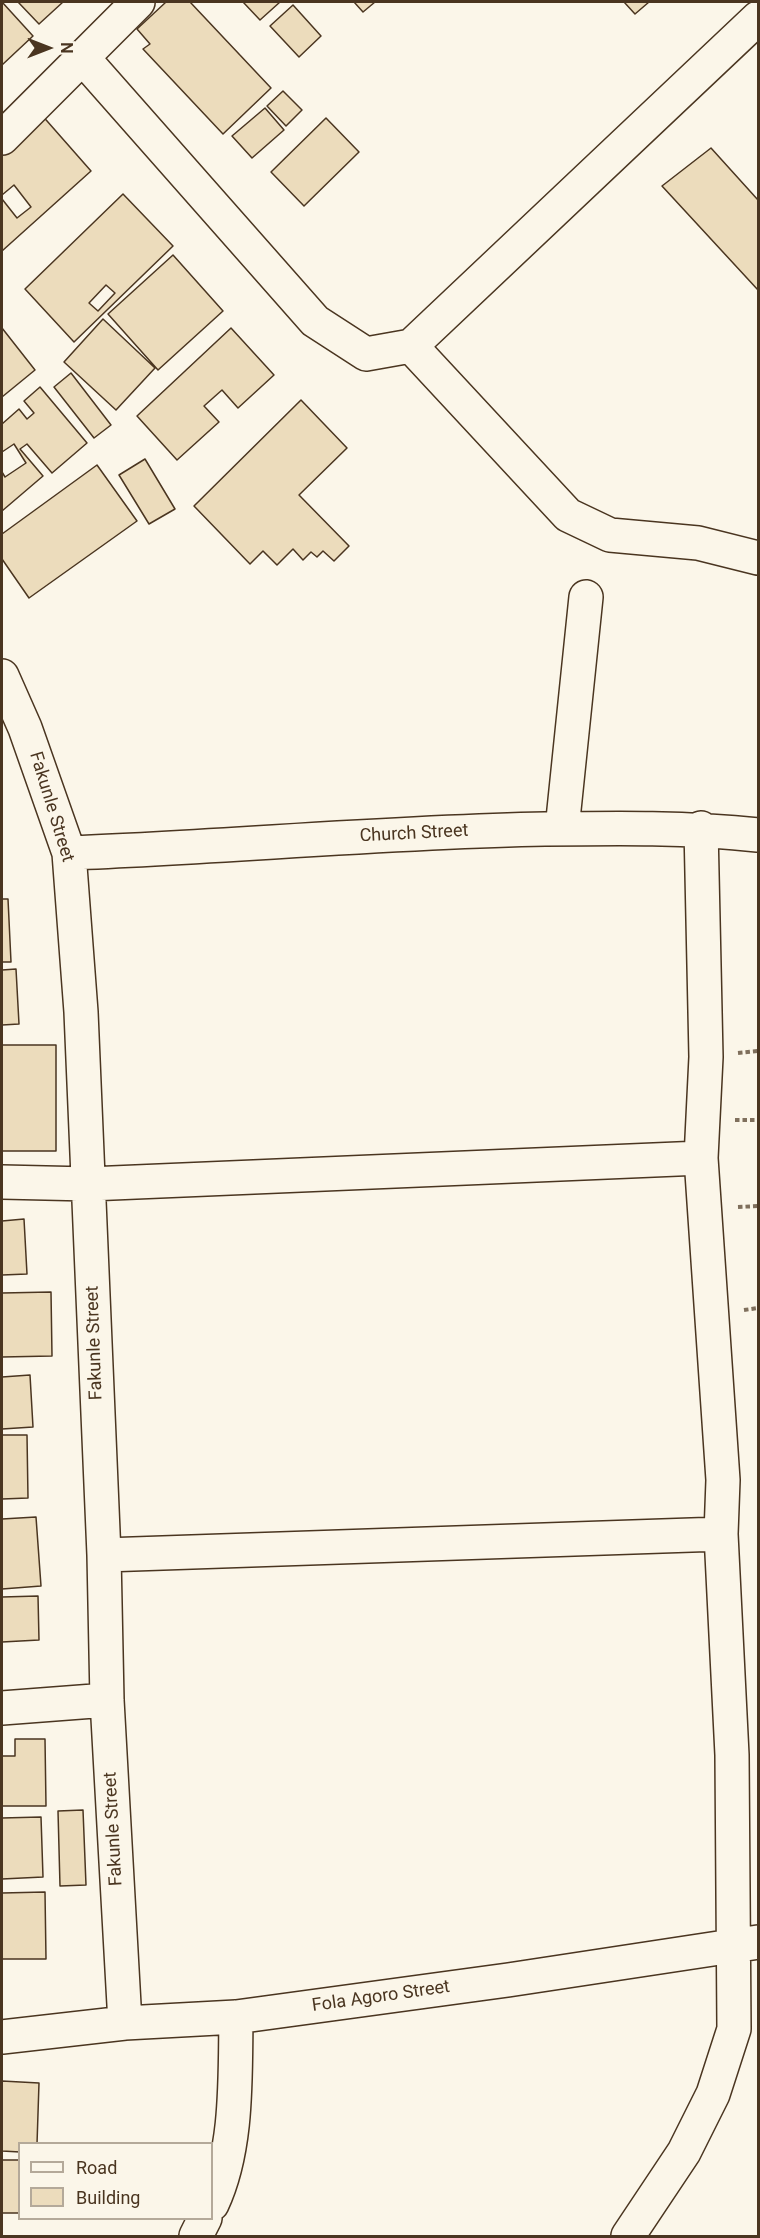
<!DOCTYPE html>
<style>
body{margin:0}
#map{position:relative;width:760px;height:2238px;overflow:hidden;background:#fbf6e9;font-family:Roboto,sans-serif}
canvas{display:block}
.frame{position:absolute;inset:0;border:3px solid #4a3520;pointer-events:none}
.legend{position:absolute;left:18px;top:2142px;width:195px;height:78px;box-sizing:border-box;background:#fbf6e9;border:2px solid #b4a999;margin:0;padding:8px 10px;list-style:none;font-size:18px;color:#4a3520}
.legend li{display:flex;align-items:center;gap:12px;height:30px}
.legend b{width:30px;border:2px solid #b4a999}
.north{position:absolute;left:18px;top:18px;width:60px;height:60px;-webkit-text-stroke:4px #fbf6e9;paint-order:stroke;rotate:90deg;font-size:16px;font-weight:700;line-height:24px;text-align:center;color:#4a3520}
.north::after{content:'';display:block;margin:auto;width:21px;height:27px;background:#4a3520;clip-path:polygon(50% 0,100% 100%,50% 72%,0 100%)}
</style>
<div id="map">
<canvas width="760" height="2238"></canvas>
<div class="frame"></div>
<ul class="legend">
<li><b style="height:8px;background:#fbf6e9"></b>Road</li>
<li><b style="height:16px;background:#ecdcbc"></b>Building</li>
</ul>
<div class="north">N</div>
</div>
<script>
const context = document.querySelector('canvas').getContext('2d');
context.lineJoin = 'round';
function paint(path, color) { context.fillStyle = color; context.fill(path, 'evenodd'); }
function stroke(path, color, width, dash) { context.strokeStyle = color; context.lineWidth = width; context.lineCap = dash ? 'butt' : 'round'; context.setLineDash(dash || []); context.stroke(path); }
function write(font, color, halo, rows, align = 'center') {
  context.font = font + ' Roboto,sans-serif'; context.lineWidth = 4.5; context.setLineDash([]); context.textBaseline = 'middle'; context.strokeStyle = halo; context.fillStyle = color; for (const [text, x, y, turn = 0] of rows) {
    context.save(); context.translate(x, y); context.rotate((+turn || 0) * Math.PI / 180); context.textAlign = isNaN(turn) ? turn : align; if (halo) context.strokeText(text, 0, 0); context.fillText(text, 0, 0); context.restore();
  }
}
const building = new Path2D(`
 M2 2 33 36 2 65Z
 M18 2H63L39 24Z
 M166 2H190L271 88 223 134 143 49 150 44 137 29Z
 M243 2H280L260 20Z
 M354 2H375L363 12Z
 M624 2H649L635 14Z
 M293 5 321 36 299 57 270 26Z
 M283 91 302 110 286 126 267 106Z
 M265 108 284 130 252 158 232 136Z
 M40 113 91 171 2 251V199L17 218 31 207 14 185 2 195V147Z
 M326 118 359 152 304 206 271 172Z
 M711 148 758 200V290L662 186Z
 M123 194 173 246 74 342 25 289ZM106 285 115 293 98 311 89 303Z
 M173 255 223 311 158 370 108 314Z
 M103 319 155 368 116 410 64 362Z
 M2 328 35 370 2 397Z
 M231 328 274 375 238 408 222 390 204 406 219 422 177 460 137 416Z
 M71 373 111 425 94 438 54 387Z
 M40 387 87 443 52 473 27 444 20 449 43 476 2 511V472L5 477 26 463 14 444 2 452V424L19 409 27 419 34 413 24 401Z
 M301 400 347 448 299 495 349 546 334 561 323 551 317 557 311 552 303 560 293 549 277 565 263 551 250 564 194 506Z
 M145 459 175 509 149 524 119 475Z
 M97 465 137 521 29 598 2 559V534Z
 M2 899H8L11 962H2Z
 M16 969 19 1024 2 1025V970Z
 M2 1045H56V1151H2Z
 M24 1219 27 1274 2 1275V1221Z
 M51 1292 52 1356 2 1357V1293Z
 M30 1375 33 1427 2 1429V1377Z
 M2 1435H27L28 1498 2 1499Z
 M36 1517 41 1586 2 1589V1519Z
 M38 1596 39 1640 2 1642V1597Z
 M15 1739H45L46 1806H2V1756H15Z
 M83 1810 86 1885 60 1886 58 1811Z
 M41 1817 43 1877 2 1879V1818Z
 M45 1892 46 1959H2V1893Z
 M2 2081 39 2083 37 2144H20V2152L2 2151Z
 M2 2160H20V2213H2Z`);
const path = new Path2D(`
 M738 1053 758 1051
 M735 1120H758
 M738 1207 758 1206
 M744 1310 758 1308`);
const minor = new Path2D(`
 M82 57 315 321 366 354 411 346 758 18
 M2 138 138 2
 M411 346 568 515 610 535 698 543 758 558
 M2 676 25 728 69 853 81 1012 104 1555 107 1700 125 2023
 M562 829 586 597
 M69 853C228 847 386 832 545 829 617 828 688 827 758 835
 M2 1182 89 1184 701 1158
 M104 1555 721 1534
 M2 1708 107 1700
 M2 2037 125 2023 236 2017 508 1980 758 1942
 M212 2204C238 2149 235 2077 236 2017
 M196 2236 205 2218
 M628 2236 684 2152 713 2094 734 2029 732 1755 721 1534 723 1480 701 1158 706 1057 701 828`);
const streetNames = [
 ["Fakunle Street",51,807,73],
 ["Church Street",414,834,-3],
 ["Fakunle Street",95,1343,-92],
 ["Fakunle Street",114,1829,-93],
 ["Fola Agoro Street",381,1997,-8]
];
paint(building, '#ecdcbc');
stroke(building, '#4a3520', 1.5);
stroke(minor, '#4a3520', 36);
stroke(path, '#7f6f5c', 4, [4.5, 3]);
stroke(minor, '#fbf6e9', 33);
write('18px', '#4a3520', '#fbf6e9', streetNames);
</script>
